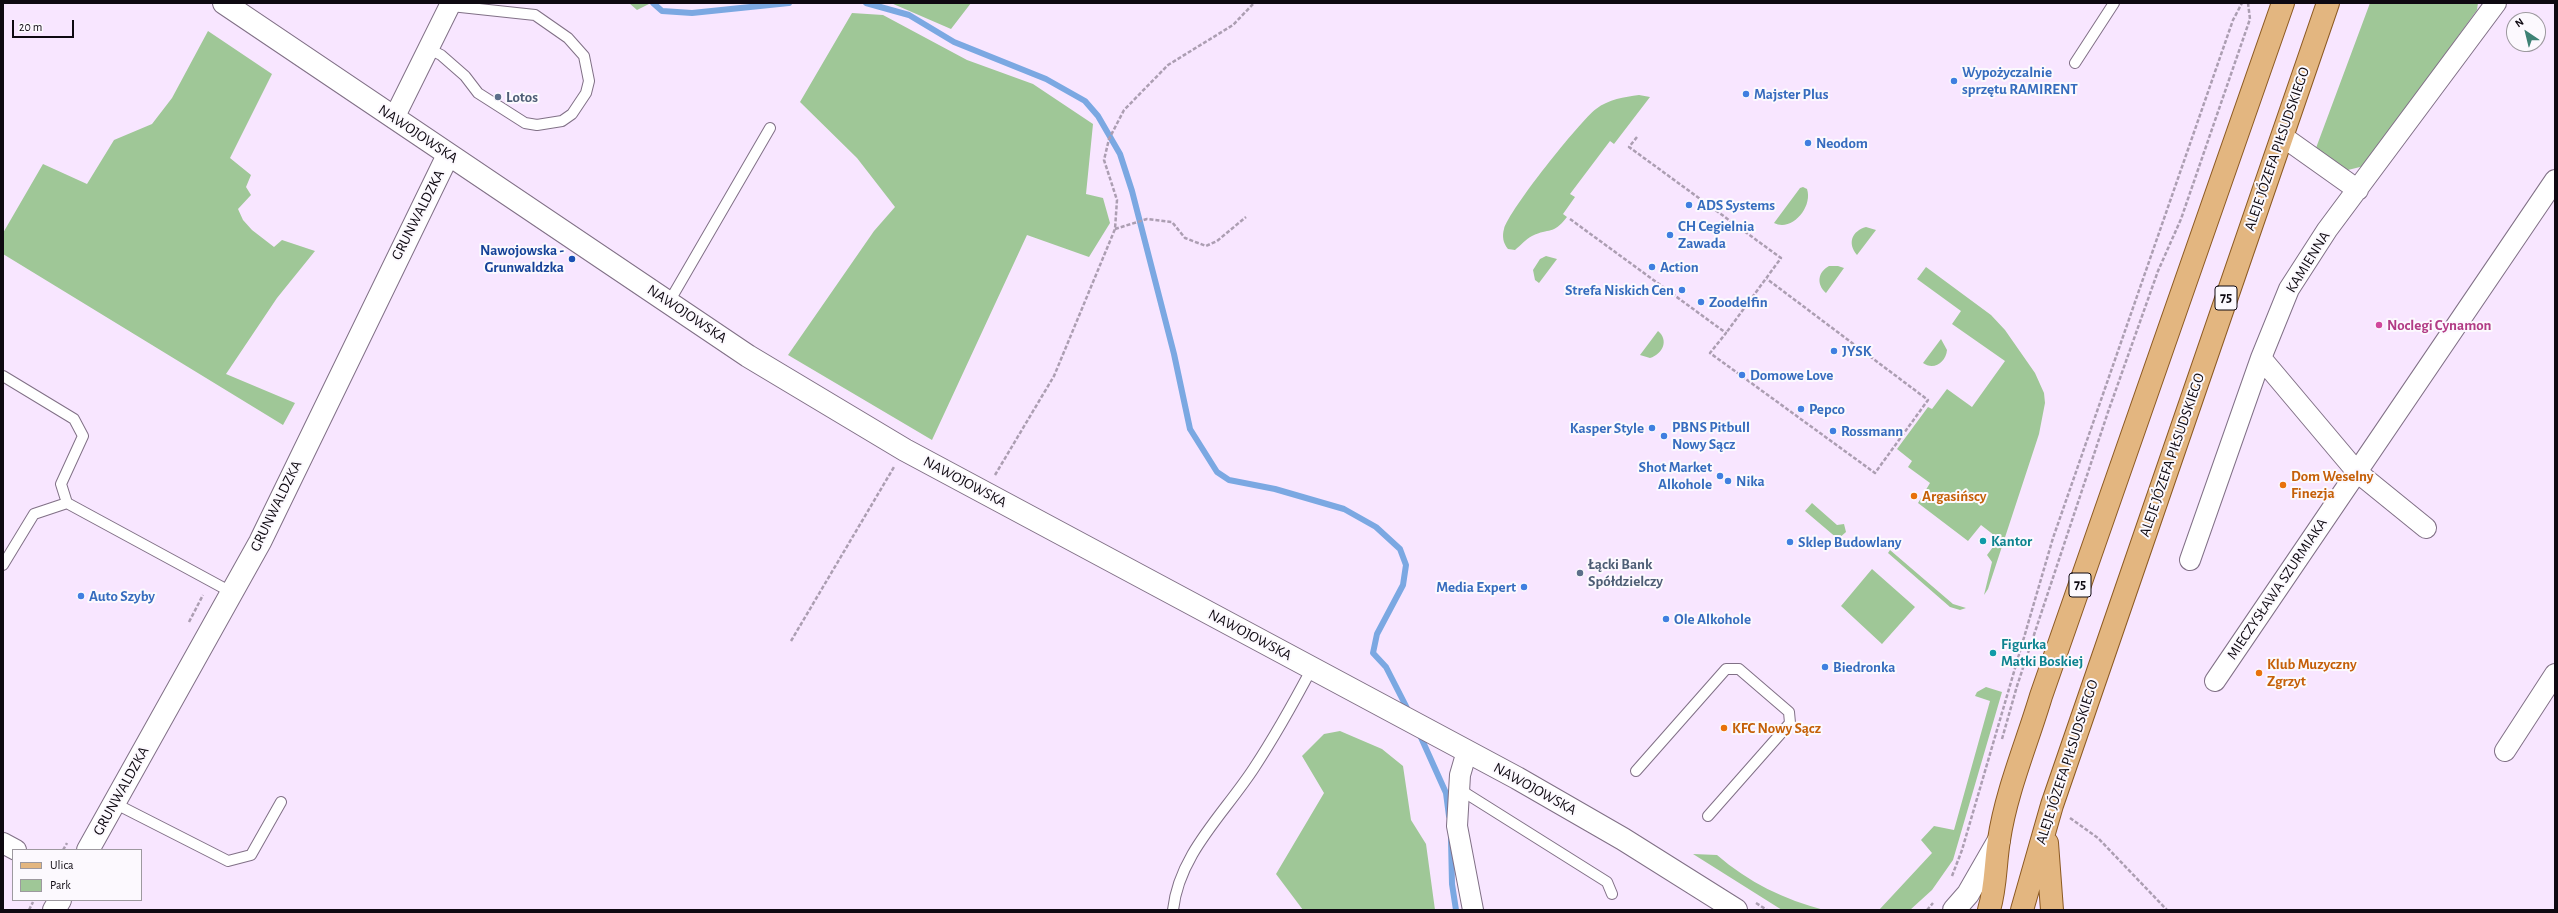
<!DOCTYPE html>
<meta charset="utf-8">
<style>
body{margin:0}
#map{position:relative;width:2558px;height:913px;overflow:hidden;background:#f8e6ff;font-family:"Alegreya Sans",sans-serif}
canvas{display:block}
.frame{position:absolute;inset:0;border:4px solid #0e0911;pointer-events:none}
.legend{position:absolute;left:12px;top:849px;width:130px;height:52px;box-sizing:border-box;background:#fcf9fe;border:1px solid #9d999f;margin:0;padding:5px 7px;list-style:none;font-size:12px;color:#0e0911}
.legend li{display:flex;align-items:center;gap:8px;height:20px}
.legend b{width:20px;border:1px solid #9d999f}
.north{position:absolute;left:2506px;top:12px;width:40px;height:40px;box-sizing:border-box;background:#fcf9fe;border:1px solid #9d999f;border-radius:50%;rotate:325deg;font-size:11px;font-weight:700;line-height:16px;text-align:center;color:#0e0911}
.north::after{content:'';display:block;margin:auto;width:14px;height:18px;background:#3e8275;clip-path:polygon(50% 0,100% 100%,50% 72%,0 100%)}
.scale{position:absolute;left:12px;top:20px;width:62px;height:18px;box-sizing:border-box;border:2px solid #0e0911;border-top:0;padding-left:5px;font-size:12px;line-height:14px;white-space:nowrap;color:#0e0911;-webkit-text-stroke:3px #fcf9fe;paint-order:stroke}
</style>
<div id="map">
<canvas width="2558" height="913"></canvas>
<div class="frame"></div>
<ul class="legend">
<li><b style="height:5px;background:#e3b680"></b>Ulica</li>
<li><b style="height:11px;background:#9fc797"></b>Park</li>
</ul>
<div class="north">N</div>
<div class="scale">20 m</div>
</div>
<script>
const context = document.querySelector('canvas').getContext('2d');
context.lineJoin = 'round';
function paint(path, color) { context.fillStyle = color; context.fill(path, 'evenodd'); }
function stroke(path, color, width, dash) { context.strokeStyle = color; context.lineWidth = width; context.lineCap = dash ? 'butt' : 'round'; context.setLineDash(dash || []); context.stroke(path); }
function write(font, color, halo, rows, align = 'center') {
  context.font = font + ' "Alegreya Sans",sans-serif'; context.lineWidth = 4; context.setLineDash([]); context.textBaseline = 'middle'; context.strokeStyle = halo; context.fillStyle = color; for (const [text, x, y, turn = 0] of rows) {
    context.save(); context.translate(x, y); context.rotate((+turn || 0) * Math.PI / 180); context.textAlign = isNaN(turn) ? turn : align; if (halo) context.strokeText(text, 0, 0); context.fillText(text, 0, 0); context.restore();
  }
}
const green = new Path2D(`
 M629 3H651L637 10Z
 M891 3H971L951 29Z
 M2370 3H2478L2477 10 2364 166 2348 170 2316 148Z
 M852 13 883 15 967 60 1033 84 1093 124 1086 194 1103 198 1110 223 1089 257 1027 235 932 440 788 355 874 231 895 207 857 158 800 102Z
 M208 31 272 74 230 158 251 175 246 187 251 195 238 209 243 220 252 230 274 247 282 240 315 251 277 298 226 374 295 403 283 425 3 254V233L43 164 87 184 114 140 152 124 172 98Z
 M1639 95 1650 97 1614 144 1610 141 1570 194 1575 197 1563 214 1567 217C1552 236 1550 227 1532 236 1526 239 1521 245 1515 250L1508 249C1503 243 1502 236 1504 229 1509 210 1580 121 1596 109 1609 99 1624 97 1639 95Z
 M1803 187 1807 189C1813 207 1792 232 1774 223L1800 188Z
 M1866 227 1876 230 1857 255C1847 243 1852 231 1866 227Z
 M1546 256 1557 259 1539 283 1535 280 1533 270 1540 259Z
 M1829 266H1838L1844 268 1826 293C1816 284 1818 272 1829 266Z
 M1926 267 1991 315 2005 330 2035 373 2044 393 2045 403 2039 434 1988 589 1984 595 1992 562 1987 555 1999 539 1981 525 1968 541 1918 503 1930 483 1908 467 1912 461 1897 449 1928 407 1932 409 1947 389 1972 407 2005 361 1952 324 1961 311 1917 279Z
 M1658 331C1669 340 1663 354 1650 358L1640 355Z
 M1941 339 1947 350C1946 362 1934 371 1923 363Z
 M1812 503 1837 525 1844 524 1846 532 1838 539 1805 511Z
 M1890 550 1953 604 1966 608 1960 610 1950 607 1888 553Z
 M1872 569 1915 607 1882 644 1841 606Z
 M1986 687 2002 692 1953 860 1932 890 1910 910H1879L1932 853 1921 840 1934 826 1954 830 1990 701 1975 696 1977 692Z
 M1340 731 1382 749 1403 766 1411 820 1426 844 1435 910H1303L1276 874 1324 793 1302 756 1324 734Z
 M1693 854 1717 855C1748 882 1785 900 1824 910H1782Z`);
const stream = new Path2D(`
 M653 3 662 11 692 13 789 3
 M866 3 909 15 954 42 1046 79 1085 101 1098 116 1120 154 1132 191 1174 354 1190 429 1217 472 1229 480 1275 489 1344 509 1376 527 1400 549 1406 565 1403 585 1377 634 1373 653 1386 667 1410 714
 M1419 733 1446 793 1449 816
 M1451 839 1452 884 1456 910`);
const path = new Path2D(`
 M1637 137 1629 147 1781 258 1726 333
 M1570 219 1726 333 1710 353 1875 473 1928 400 1767 279
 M1115 229 1147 219 1172 222 1185 238 1206 246 1217 241 1246 217
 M995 475 1054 376 1115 229 1117 200 1104 160 1109 139 1124 110 1168 65 1233 25 1254 3
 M189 622 203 595
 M791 641 894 467
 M2002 739 2017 686 2108 412 2158 271 2181 219 2250 19 2248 3
 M2070 818 2098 838 2167 910
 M63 850 67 843
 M1952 876 1962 850 2053 538 2233 20 2242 3
 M1756 903 1767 910
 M29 910 33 902
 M1927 910 1933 903`);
const service = new Path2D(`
 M429 49 441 55 465 76 478 93 525 123 537 125 562 121 572 114 586 93 589 81 584 56 568 38 535 15 451 6
 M2075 63 2114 3
 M669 302 770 128
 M3 376 74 419 83 436 61 484 67 503
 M3 565 34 514 67 503 231 592
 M1636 771 1726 669H1739L1789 712 1790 723 1708 816
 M1459 789 1607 882 1612 894
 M114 803 228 861 251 855 281 802
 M1173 910C1179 854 1224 814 1254 768 1275 736 1294 702 1312 668`);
const minor = new Path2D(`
 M394 118 451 3
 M2282 136 2358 190
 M2261 358 2357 472 2426 528
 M2190 560 2261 358 2289 289 2327 230 2496 3
 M2215 681 2555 180
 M1467 751 1460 775 1457 826 1473 910
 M2505 751 2555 674
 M3 843 16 850`);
const tertiary = new Path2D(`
 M224 3 748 356 905 450 1517 778 1623 839 1736 910
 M88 850 260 542 448 155
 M54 910 60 900
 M1954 910 1968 894 1999 840`);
const primary = new Path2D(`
 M2047 843 2052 910
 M1989 910C1996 887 1995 864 1999 840 2006 792 2027 743 2041 696L2283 3
 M2022 910 2052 805 2328 3`);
const markers = [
 [1954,81,4,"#3f7fe0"],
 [1746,94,4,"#3f7fe0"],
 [498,97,4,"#5c6f8a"],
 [1808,143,4,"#3f7fe0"],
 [1689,205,4,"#3f7fe0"],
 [1670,235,4,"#3f7fe0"],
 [572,259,4,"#1a4fb4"],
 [1652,267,4,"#3f7fe0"],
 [1682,290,4,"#3f7fe0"],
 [1701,302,4,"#3f7fe0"],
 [2379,325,4,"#d1479c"],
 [1834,351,4,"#3f7fe0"],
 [1742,375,4,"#3f7fe0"],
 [1801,409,4,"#3f7fe0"],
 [1652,428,4,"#3f7fe0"],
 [1833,431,4,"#3f7fe0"],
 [1664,436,4,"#3f7fe0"],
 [1720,476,4,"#3f7fe0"],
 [1728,481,4,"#3f7fe0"],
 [2283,485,4,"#e8710a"],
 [1914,496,4,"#e8710a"],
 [1983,541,4,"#0f9aa8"],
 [1790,542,4,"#3f7fe0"],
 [1580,573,4,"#5c6f8a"],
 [1524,587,4,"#3f7fe0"],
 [81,596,4,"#3f7fe0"],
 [1666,619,4,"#3f7fe0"],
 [1993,653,4,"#0f9aa8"],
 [1825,667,4,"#3f7fe0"],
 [2259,673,4,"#e8710a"],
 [1724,728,4,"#e8710a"]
];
const shields = [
 [2226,298,22],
 [2080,585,22]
];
const shieldNames = [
 ["75",2226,298],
 ["75",2080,585]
];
const shopNames = [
 ["Wypożyczalnie",1962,72],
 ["sprzętu RAMIRENT",1962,89],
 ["Majster Plus",1754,94],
 ["Neodom",1816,143],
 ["ADS Systems",1697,205],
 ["CH Cegielnia",1678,226],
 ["Zawada",1678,243],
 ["Action",1660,267],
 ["Strefa Niskich Cen",1674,290,"right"],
 ["Zoodelfin",1709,302],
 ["JYSK",1842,351],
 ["Domowe Love",1750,375],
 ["Pepco",1809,409],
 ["PBNS Pitbull",1672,427],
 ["Nowy Sącz",1672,444],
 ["Kasper Style",1644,428,"right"],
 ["Rossmann",1841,431],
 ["Shot Market",1712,467,"right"],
 ["Alkohole",1712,484,"right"],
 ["Nika",1736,481],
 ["Sklep Budowlany",1798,542],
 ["Media Expert",1516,587,"right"],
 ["Auto Szyby",89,596],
 ["Ole Alkohole",1674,619],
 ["Biedronka",1833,667]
];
const serviceNames = [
 ["Lotos",506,97],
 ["Łącki Bank",1588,564],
 ["Spółdzielczy",1588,581]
];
const streetNames = [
 ["NAWOJOWSKA",418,134,34],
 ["ALEJE JÓZEFA PIŁSUDSKIEGO",2277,149,-71],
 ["GRUNWALDZKA",418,215,-63],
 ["KAMIENNA",2308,262,-58],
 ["NAWOJOWSKA",687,314,34],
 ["ALEJE JÓZEFA PIŁSUDSKIEGO",2172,455,-71],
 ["NAWOJOWSKA",965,482,28],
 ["GRUNWALDZKA",276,506,-64],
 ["MIECZYSŁAWA SZURMIAKA",2277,589,-56],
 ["NAWOJOWSKA",1250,635,28],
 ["ALEJE JÓZEFA PIŁSUDSKIEGO",2067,762,-72],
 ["NAWOJOWSKA",1535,789,29],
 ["GRUNWALDZKA",121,791,-61]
];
const transitNames = [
 ["Nawojowska -",564,250],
 ["Grunwaldzka",564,267]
];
const hotelNames = [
 ["Noclegi Cynamon",2387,325]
];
const foodNames = [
 ["Dom Weselny",2291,476],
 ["Finezja",2291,493],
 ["Argasińscy",1922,496],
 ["Klub Muzyczny",2267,664],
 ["Zgrzyt",2267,681],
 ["KFC Nowy Sącz",1732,728]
];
const cultureNames = [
 ["Kantor",1991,541],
 ["Figurka",2001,644],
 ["Matki Boskiej",2001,661]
];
paint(green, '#9fc797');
stroke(stream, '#7ba8e2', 6);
stroke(service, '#807086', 12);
stroke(minor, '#807086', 22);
stroke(tertiary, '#807086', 24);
stroke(primary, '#8c5a22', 24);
stroke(path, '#ac9eb2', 2.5, [4, 2]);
stroke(service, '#fff', 10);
stroke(minor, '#fff', 20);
stroke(tertiary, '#fff', 22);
stroke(primary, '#e3b680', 22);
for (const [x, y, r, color] of markers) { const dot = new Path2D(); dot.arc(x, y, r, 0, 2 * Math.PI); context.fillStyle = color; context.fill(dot); stroke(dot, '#fcf9fe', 1.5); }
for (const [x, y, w] of shields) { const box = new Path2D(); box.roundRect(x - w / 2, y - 12, w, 24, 3); context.fillStyle = '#fcf9fe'; context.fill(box); stroke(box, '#0e0911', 1); }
write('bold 14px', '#0e0911', null, shieldNames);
write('bold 15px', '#366cbe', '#fcf9fe', shopNames, 'left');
write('bold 15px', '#4e5e75', '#fcf9fe', serviceNames, 'left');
write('15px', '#0e0911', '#fcf9fe', streetNames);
write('bold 15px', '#164399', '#fcf9fe', transitNames, 'right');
write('bold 15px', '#b23c85', '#fcf9fe', hotelNames, 'left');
write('bold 15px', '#c56008', '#fcf9fe', foodNames, 'left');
write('bold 15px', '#0d838f', '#fcf9fe', cultureNames, 'left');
</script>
